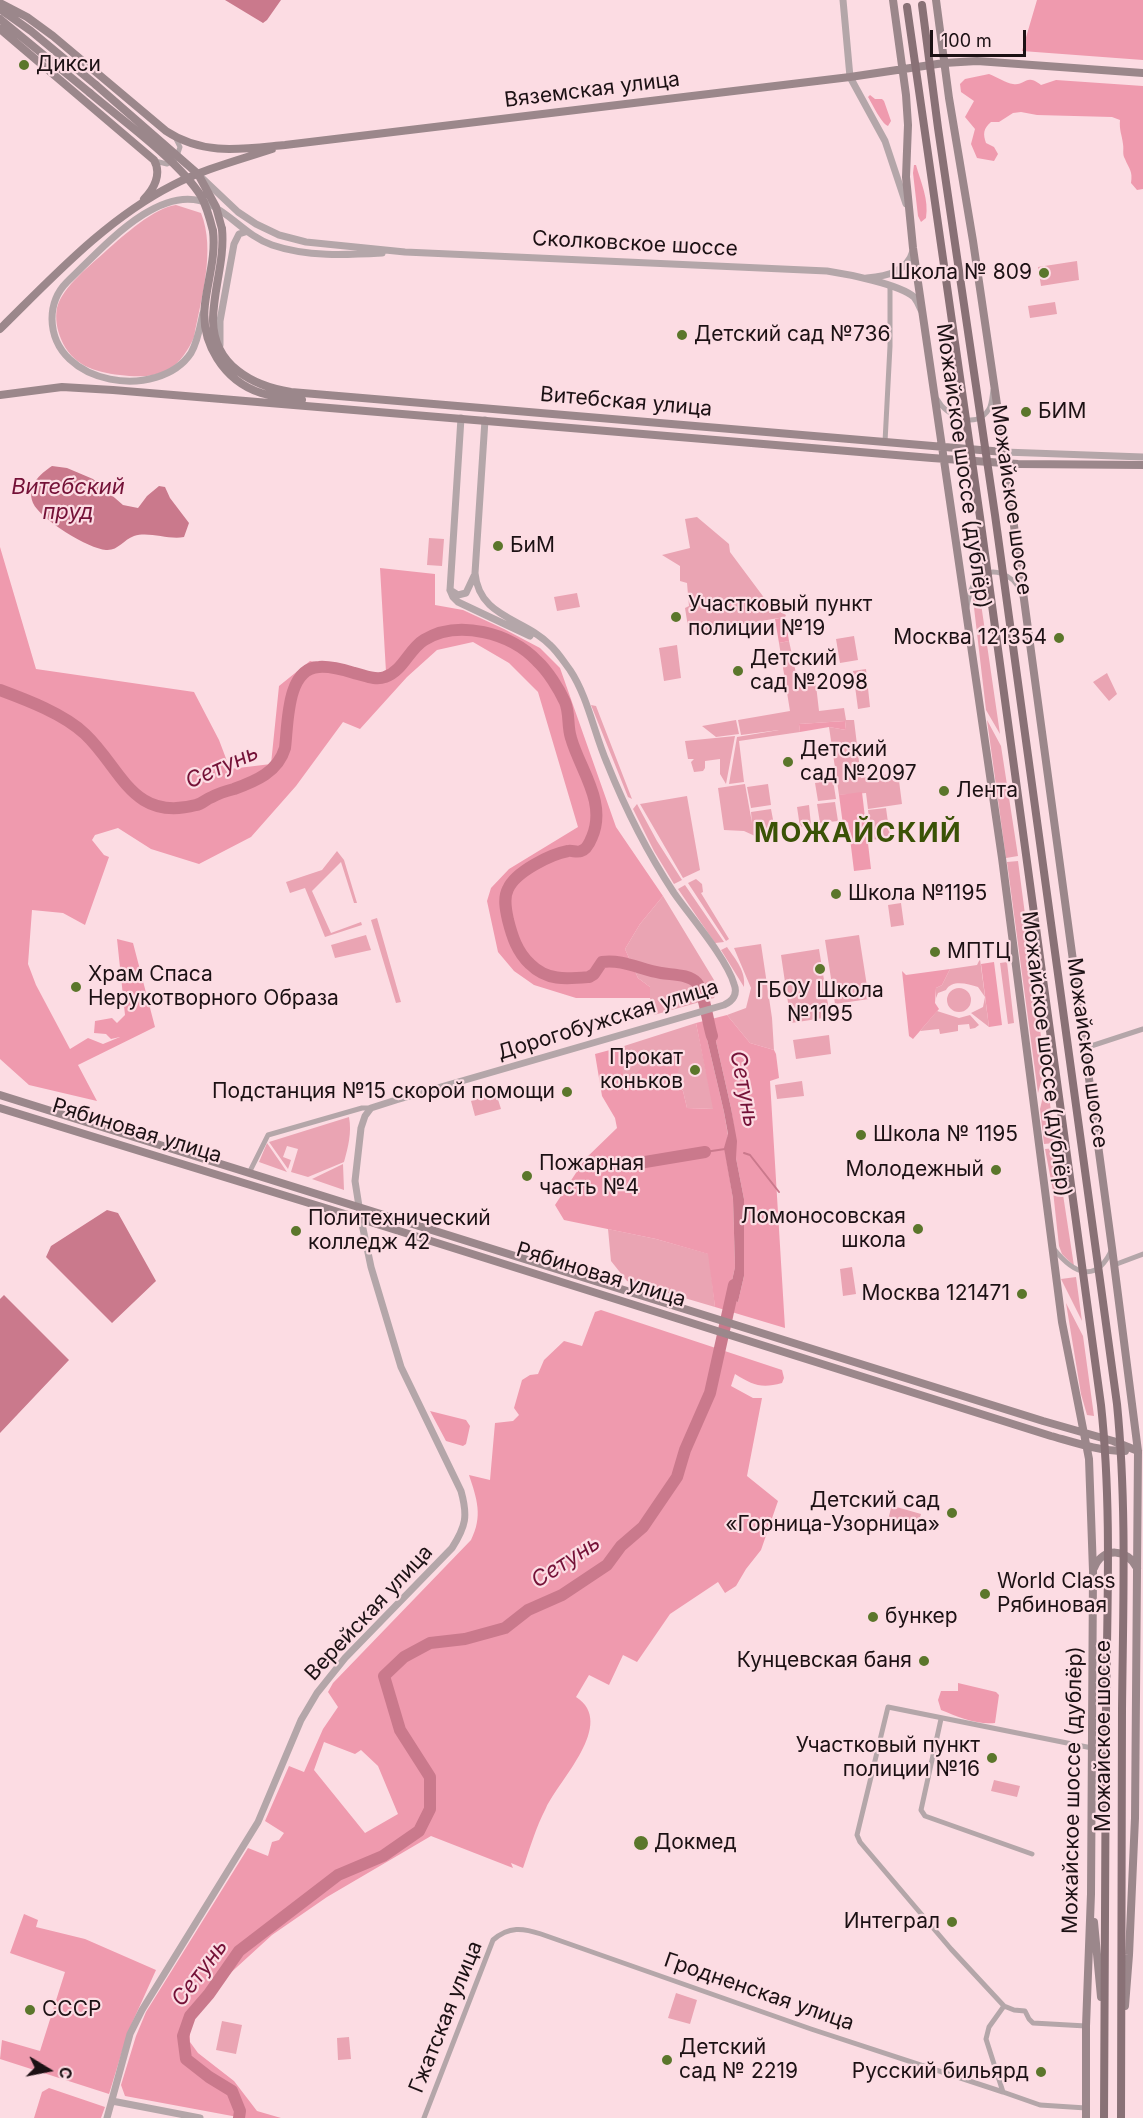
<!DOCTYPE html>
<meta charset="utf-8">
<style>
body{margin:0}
#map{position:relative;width:1143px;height:2118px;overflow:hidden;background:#fcdce3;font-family:Inter,sans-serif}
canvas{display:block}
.north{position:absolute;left:18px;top:2040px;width:60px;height:60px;-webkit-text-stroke:4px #fcdce3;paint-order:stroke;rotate:100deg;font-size:16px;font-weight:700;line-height:24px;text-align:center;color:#1c1114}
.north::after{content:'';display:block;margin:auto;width:21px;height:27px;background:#1c1114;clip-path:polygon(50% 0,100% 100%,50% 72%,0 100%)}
.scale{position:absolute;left:930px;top:30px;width:96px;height:27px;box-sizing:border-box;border:3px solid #1c1114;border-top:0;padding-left:8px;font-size:18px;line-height:21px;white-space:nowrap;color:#1c1114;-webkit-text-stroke:4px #fcdce3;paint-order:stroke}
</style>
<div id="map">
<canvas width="1143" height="2118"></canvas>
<div class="north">С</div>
<div class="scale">100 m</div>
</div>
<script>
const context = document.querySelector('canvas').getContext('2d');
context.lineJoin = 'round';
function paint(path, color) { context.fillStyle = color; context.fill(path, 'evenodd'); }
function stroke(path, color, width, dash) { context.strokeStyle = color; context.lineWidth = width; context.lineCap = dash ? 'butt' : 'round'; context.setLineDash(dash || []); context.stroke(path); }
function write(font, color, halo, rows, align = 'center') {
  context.font = font + ' Inter,sans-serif'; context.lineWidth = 4.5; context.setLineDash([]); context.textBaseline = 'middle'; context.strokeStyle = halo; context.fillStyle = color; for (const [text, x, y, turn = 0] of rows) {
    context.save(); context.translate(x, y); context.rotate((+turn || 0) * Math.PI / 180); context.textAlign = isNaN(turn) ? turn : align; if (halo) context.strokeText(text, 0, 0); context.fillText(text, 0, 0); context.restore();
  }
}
const green = new Path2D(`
 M176 205 201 213C216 250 201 299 194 337 189 349 180 363 169 369 153 378 137 377 120 375 94 372 72 365 61 339 57 329 55 319 57 308 62 287 92 264 107 250 123 236 155 207 176 205Z
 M1077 261 1079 280 1041 286 1038 267Z
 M1055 302 1057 314 1030 318 1028 306Z
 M697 517 729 544 730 552 771 607 786 615 785 617 689 633 685 608 689 606 687 583 680 581V566L662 555 690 548 685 519Z
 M429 538 444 539 442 566 427 565Z
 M978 583 1000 734 986 710 973 599V592Z
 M577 593 580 607 557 611 554 597Z
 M854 636 858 660 840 663 836 639Z
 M789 641 799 687 816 685 819 711 844 708 846 720H854L861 778 898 773 902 804 868 809 866 793 839 795 829 727 846 730 845 721 799 724 800 732 739 741 744 782 729 784 737 737 779 730 741 735 738 720 790 711 779 643Z
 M677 645 681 678 664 681 659 648Z
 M866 669 870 707 858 709 853 671Z
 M1107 673 1117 694 1109 701 1093 682Z
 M591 705 596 706 632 799 628 797Z
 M736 720 739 734 716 737 702 726Z
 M987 720 1001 746 1018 856 1006 858Z
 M735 736 726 784 720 774V759L705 761V768L703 771 694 772 691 762 694 759H688L685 741Z
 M833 780 836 799 818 801 815 783Z
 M745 784 752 823 751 812 771 809 775 830 755 833V836L744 831 724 830 718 788Z
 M768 784 771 805 751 808 747 787Z
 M687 796 700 870 683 878 640 804Z
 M835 802 838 821 820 823 817 804Z
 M637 804 657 841 682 880 674 884 654 851 633 809Z
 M809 805 811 825 800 827 797 807Z
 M886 808 890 837 872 840 868 810Z
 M337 851 344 860 357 903H354L341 862 312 891 331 933 361 922 362 925 325 937 305 888 290 893 286 882 322 870Z
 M1018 861 1045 1067 1038 1093 1007 862Z
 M696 879 702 884 703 892 701 893 729 939 726 941 688 883Z
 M685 885 724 942 715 943 678 889Z
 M663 896 714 980 717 991 714 998 654 1015 650 998V987L638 978 625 949 640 924Z
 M901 903 904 925 891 927 888 905Z
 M377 918 401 1002 396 1003 371 920Z
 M366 935 371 950 335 958 331 945Z
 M859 935 869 999 835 1004 825 940Z
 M761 944 772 1018 774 1050 750 1043 727 1015 746 1008 751 988 734 948Z
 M727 947C736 960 746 971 744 987L721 950Z
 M819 949 830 1017 791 1023 781 955Z
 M980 959 989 1027 971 1013 983 1007 985 997 978 987C968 984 952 979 946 990L938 993 936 998V988L942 985 950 969 977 965Z
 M1007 962 1014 1023 1008 1024 1000 963Z
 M947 1000a12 12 0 1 1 24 0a12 12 0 1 1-24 0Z
 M937 1011 959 1018 970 1015 979 1025 975 1028 970 1029 969 1024 958 1025V1031L940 1034 939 1029 920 1031Z
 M696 1023 714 1109 687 1108 683 1091 675 1084 679 1065 623 1089 621 1047Z
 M829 1035 831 1054 796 1059 793 1040Z
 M1047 1080 1055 1143 1044 1144 1040 1109Z
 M802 1081 804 1096 777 1099 775 1085Z
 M496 1093 501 1109 475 1116 471 1101Z
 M349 1117C352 1133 348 1147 344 1162L308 1177 291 1172 298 1149 287 1146 283 1157 291 1160 288 1169 269 1142Z
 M267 1143 287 1172 259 1162Z
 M1056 1148 1058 1162 1074 1266 1062 1254 1059 1246 1053 1191 1045 1149Z
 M343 1164 344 1190 312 1179Z
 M608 1229 656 1239 709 1254 715 1307 627 1281 611 1261Z
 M852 1267 856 1294 843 1296 840 1269Z
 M1076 1277 1082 1321 1061 1279Z
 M1066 1303 1083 1336 1094 1416 1087 1415 1081 1394Z
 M893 1506 921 1514 917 1528 888 1520 891 1508Z
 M994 1780 1020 1786 1017 1797 991 1791Z
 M676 1993 697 2000 690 2024 668 2018Z
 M222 2021 242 2025 236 2054 216 2050Z
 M349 2037 351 2059 338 2060 337 2038Z`);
const forest = new Path2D(`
 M1037 0H1143V60L1022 51Z
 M989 74C997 77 1006 83 1013 84 1026 86 1025 73 1041 85L1056 80 1143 86V189L1137 190 1131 183C1133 171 1129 169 1125 159 1122 154 1124 150 1123 144 1122 135 1119 130 1120 120L1112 117 1037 115 1021 112 1013 113 999 122H991C983 129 983 134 986 143L994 147 998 154 994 161 977 158 971 144 975 129 965 117 974 101 961 92 960 84 965 79Z
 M870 95 875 99H882L884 101 891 121 888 126C881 123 873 105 868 97Z
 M914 165H916C921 183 929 199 926 218L921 222 918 216 913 173Z
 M0 547 36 669 194 692 219 740 230 769 271 764 279 686 310 661 369 674 386 672 380 568 435 574V605L463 610 504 629 540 648 560 668 616 827 663 896 640 924 625 949 638 978 650 987V998H576L534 985 514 971 498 952 487 901 491 888 509 869 578 827 538 692 509 663 473 642 437 650 407 677 360 729 343 722 296 786 251 837 199 864 151 849 118 828 95 835 92 840 104 855 109 857 85 925 63 913 32 910 28 964 36 985 70 1049 88 1038 103 1044 120 1037 111 1039 106 1034 94 1033 95 1021 112 1018 117 1023 125 1015 117 939 133 943 155 1027 78 1065 97 1101 29 1085 0 1059Z
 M785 617 789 641 779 643 775 619Z
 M845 721 846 730 829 727 800 732 799 724Z
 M862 792 871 869 854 871 848 822 843 825 839 795Z
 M994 962 1002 1025 989 1027 981 964Z
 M950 969 942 985 936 988 935 1003 939 1009 913 1039 909 1036 902 971 906 975Z
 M727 1015 750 1043 774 1050 776 1054 779 1078 770 1081 785 1328 715 1307 708 1254 656 1239 564 1220 555 1205 585 1159 617 1128 615 1118 602 1096 595 1054 621 1047 624 1088 642 1067 680 1065 675 1084 683 1091 687 1108 713 1109 696 1023ZM711 1019 731 1108 736 1141V1158L744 1199V1276L738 1302 728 1299 735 1267 733 1199 725 1150 728 1135 724 1112 703 1022Z
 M601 1310 782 1370 784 1378 782 1383C761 1389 753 1385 735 1374L731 1386 753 1398H762L747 1476 778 1501 761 1550 746 1569 736 1586 725 1593 718 1582 670 1614 637 1662 623 1655 609 1685 589 1675 576 1697C617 1723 559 1780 546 1808 536 1827 530 1848 523 1868L511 1863 513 1868 431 1836 327 1897 272 1935 225 1978 209 1997 190 2026V2042L198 2053 234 2081 257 2111 281 2118H243L125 2096 121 2085 136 2036 146 2012 248 1848 268 1856 272 1842 279 1840 284 1833 265 1821 289 1766 304 1772 323 1729 338 1707 328 1692 333 1683 471 1540C483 1516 477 1499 469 1475L490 1480 495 1423 513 1421 519 1415 514 1408 522 1380 530 1375 538 1374 544 1360 564 1341 582 1346 595 1312ZM324 1742 355 1754 361 1750 378 1766 398 1814 365 1833 314 1770Z
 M430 1411 466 1420 470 1426 466 1444 463 1446 446 1441Z
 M958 1683 996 1692 999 1695 995 1723C977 1725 958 1717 941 1710L938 1700 941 1691H958Z
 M24 1914 38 1920 36 1927 85 1939 156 1970 128 2032 109 2094 0 2059 2 2040 40 2051 65 1972 10 1953Z
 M49 2088 105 2107 101 2118H34L42 2092Z`);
const water = new Path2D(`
 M225 0H281L267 20 263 23Z
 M52 466 67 468 93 479 123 505 138 508 147 496 159 486 165 487 170 498 189 523 184 537C168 540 149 531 134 536 123 540 118 551 106 550 89 549 40 519 33 503 26 486 40 474 52 466Z
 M711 1019 731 1108 737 1141 736 1158 744 1199V1276L738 1302 728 1299 735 1267 733 1199 724 1148 728 1134 724 1112 703 1022Z
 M107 1210 118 1213 156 1281 112 1323 46 1257 51 1246Z
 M4 1295 69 1360 0 1433V1299Z`);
const stream = new Path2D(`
 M705 1152 725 1149
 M744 1153 750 1155 779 1192`);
const river = new Path2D(`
 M0 690C27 700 64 714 85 734 122 769 132 822 196 805 202 804 206 799 212 797 219 793 226 791 234 789 256 781 278 772 285 748 288 726 286 668 319 667 330 666 344 670 354 673 364 675 375 681 385 677 403 671 409 649 424 640 458 619 511 633 537 661 548 671 559 689 565 702 570 714 567 726 571 738 580 770 607 802 592 837 590 842 586 850 581 851 577 853 572 850 568 851 551 854 515 872 508 889 503 898 506 911 508 920 512 936 517 952 530 964 547 981 566 979 589 977L594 974 602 962C623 959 641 970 661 973 672 975 689 974 697 983 704 991 708 1024 712 1036
 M639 1163 705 1152
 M239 2118 240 2111 232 2091 209 2077 186 2059 183 2036 190 2016 209 1994 239 1951 338 1875 383 1856 419 1831 430 1809V1777L400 1730 384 1676 404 1657 430 1643 465 1639 505 1628 528 1610 562 1595 607 1565 621 1546 643 1527 677 1477 685 1450 710 1393 734 1285`);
const minor = new Path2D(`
 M155 161 167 164 176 159 180 147 175 137
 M937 399C946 416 976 431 989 409 992 403 992 396 993 390
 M885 442 890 346V287
 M967 607C969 597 970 587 977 580 991 564 1014 575 1020 591
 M1085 1048 1143 1029
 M249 1173 268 1135 362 1108H371
 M1054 1249C1073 1273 1096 1285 1112 1249
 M1114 1265 1143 1254
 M941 1719 921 1810 925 1816 1032 1854
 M1086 2026 1033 2023 1029 2019 1025 2011 1014 2010 1004 2006 951 1949 860 1842 857 1835 888 1707 1092 1748
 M1003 2092 1040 2105 1086 2108
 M424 2118 493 1940C509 1926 523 1928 541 1934L811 2029 1003 2092 986 2039 989 2027 1004 2006`);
const tertiary = new Path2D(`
 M843 0 850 77 885 141 906 204
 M201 177 238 212 256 224 279 235 306 242 405 252 827 271C847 274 899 284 914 297 917 301 919 305 921 310
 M867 278C887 276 907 272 913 251
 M203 313C200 327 198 341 191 353 159 401 53 386 52 319 52 305 57 292 67 282 100 251 161 178 211 205 234 217 247 236 272 245 307 257 346 255 382 253
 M220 345V321L234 244 239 234 245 232
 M461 418 450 590 453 597 458 602 530 636
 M1004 452 1143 457
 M450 590 458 595 466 593 474 576
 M112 2101 200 2118
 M107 2118 130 2034 142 2010 258 1822 301 1720 317 1693 345 1658 452 1548C466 1526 468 1516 461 1491L401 1367 371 1267 361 1219 355 1181 361 1128 365 1116 371 1108 396 1100 724 1005C733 1001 738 994 734 984 727 959 690 916 674 893 647 852 625 808 607 763 594 733 588 697 570 670 564 662 557 651 550 645 524 618 479 618 475 573L485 420`);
const secondary = new Path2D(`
 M893 0 906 95 908 125 906 177 913 248 1002 858 1062 1322 1089 1459 1093 1571 1091 1894 1086 2026V2118
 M936 0 949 98 973 241 1004 452 1112 1248 1138 1451 1135 1818 1129 1955 1125 2006
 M0 3 27 17 53 36 166 131C204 156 242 149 285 145L850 77 944 63 977 61 1143 73
 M0 9 31 31 96 85
 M0 19 90 93
 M0 29 154 160C162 174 154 189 144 199
 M222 229C225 260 213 290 213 321 214 365 252 386 291 392L1004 452
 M213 231C216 256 208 279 205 304 200 343 224 381 261 393 274 397 288 398 302 400
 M0 329C53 277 106 219 173 185 204 169 239 160 272 149
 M0 395 62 387 113 390 932 458 1018 464 1143 465
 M0 1095 1043 1421 1113 1441 1138 1451
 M0 1108 361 1219 1051 1436C1076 1443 1099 1451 1125 1451
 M1094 1568C1103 1546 1128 1549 1137 1568
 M1094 1922 1101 1997`);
const primary = new Path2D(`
 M1104 2118 1106 1711
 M1121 2118 1122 1710`);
const secondaryBridge = new Path2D(`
 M96 85 198 174 216 207 222 229
 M90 93C123 121 178 160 201 196 207 207 210 219 213 231`);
const primaryBridge = new Path2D(`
 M922 5 938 128 995 515 1117 1404C1127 1506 1123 1608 1122 1710
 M907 7 980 517 1101 1405C1112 1507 1107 1609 1106 1711`);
const markers = [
 [24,65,6,"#5b762b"],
 [1044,273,6,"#5b762b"],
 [682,335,6,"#5b762b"],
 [1026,412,6,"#5b762b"],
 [498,546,6,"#5b762b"],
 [676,617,6,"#5b762b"],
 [1059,638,6,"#5b762b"],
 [738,671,6,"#5b762b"],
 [788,762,6,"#5b762b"],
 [944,791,6,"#5b762b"],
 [836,894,6,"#5b762b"],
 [935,952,6,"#5b762b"],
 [820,969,6,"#5b762b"],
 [76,987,6,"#5b762b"],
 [695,1070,6,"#5b762b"],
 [567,1092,6,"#5b762b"],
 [861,1135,6,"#5b762b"],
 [996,1170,6,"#5b762b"],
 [527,1176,6,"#5b762b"],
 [918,1229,6,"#5b762b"],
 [296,1231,6,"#5b762b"],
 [1022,1294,6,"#5b762b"],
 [952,1513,6,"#5b762b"],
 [985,1594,6,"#5b762b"],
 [873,1617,6,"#5b762b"],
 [924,1661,6,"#5b762b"],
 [992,1758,6,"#5b762b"],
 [641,1843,8,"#5b762b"],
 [952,1922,6,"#5b762b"],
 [30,2010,6,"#5b762b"],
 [667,2060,6,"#5b762b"],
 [1041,2072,6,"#5b762b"]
];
const poiNames = [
 ["Дикси",36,65],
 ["Школа № 809",1032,273,"right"],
 ["Детский сад №736",694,335],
 ["БИМ",1038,412],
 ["БиМ",510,546],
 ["Участковый пункт",688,605],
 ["полиции №19",688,629],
 ["Москва 121354",1047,638,"right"],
 ["Детский",750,659],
 ["сад №2098",750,683],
 ["Детский",800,750],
 ["сад №2097",800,774],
 ["Лента",956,791],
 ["Школа №1195",848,894],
 ["МПТЦ",947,952],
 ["Храм Спаса",88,975],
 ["Нерукотворного Образа",88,999],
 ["ГБОУ Школа",820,991,"center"],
 ["№1195",820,1015,"center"],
 ["Прокат",683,1058,"right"],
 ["коньков",683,1082,"right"],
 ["Подстанция №15 скорой помощи",555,1092,"right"],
 ["Школа № 1195",873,1135],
 ["Пожарная",539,1164],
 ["часть №4",539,1188],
 ["Молодежный",984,1170,"right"],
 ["Ломоносовская",906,1217,"right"],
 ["школа",906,1241,"right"],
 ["Политехнический",308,1219],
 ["колледж 42",308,1243],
 ["Москва 121471",1010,1294,"right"],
 ["Детский сад",940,1501,"right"],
 ["«Горница-Узорница»",940,1525,"right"],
 ["World Class",997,1582],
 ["Рябиновая",997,1606],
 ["бункер",885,1617],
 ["Кунцевская баня",912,1661,"right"],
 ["Участковый пункт",980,1746,"right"],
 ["полиции №16",980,1770,"right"],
 ["Докмед",654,1843],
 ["Интеграл",940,1922,"right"],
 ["СССР",42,2010],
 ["Детский",679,2048],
 ["сад № 2219",679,2072],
 ["Русский бильярд",1029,2072,"right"]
];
const streetNames = [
 ["Вяземская улица",592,90,-7],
 ["Сколковское шоссе",635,244,3],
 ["Витебская улица",626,402,5],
 ["Можайское шоссе (дублёр)",963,466,82],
 ["Можайское шоссе",1011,500,82],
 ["Дорогобужская улица",608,1020,-17],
 ["Можайское шоссе",1087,1053,82],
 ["Можайское шоссе (дублёр)",1046,1054,83],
 ["Рябиновая улица",137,1131,17],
 ["Рябиновая улица",601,1275,17],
 ["Верейская улица",369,1613,-47],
 ["Можайское шоссе",1104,1736,-90],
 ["Можайское шоссе (дублёр)",1073,1790,-89],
 ["Гродненская улица",759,1992,19],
 ["Гжатская улица",446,2017,-68]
];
const waterNames = [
 ["Витебский",68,487],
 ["пруд",68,512],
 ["Сетунь",222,767,-24],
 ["Сетунь",744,1089,79],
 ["Сетунь",566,1562,-33],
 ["Сетунь",200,1973,-53]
];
const districtNames = [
 ["МОЖАЙСКИЙ",858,834]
];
paint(green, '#eaa4b3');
paint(forest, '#ef9aae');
paint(water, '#ca798c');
stroke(stream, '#ca798c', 2);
stroke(river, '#ca798c', 12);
stroke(minor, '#b4a6a9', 5);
stroke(tertiary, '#b4a6a9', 7);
stroke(secondary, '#9b878b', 8);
stroke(primary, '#897176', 8);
stroke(secondaryBridge, '#9b878b', 8);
stroke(primaryBridge, '#897176', 8);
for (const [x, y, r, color] of markers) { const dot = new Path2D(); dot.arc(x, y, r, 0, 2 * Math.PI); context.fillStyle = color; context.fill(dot); stroke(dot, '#fcdce3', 2); }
write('21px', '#1c1114', '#fcdce3', poiNames, 'left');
write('21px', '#1c1114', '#fcdce3', streetNames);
write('italic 22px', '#741137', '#fcdce3', waterNames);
context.letterSpacing = '1.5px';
write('bold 27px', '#3a5206', '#fcdce3', districtNames);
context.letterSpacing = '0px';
</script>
